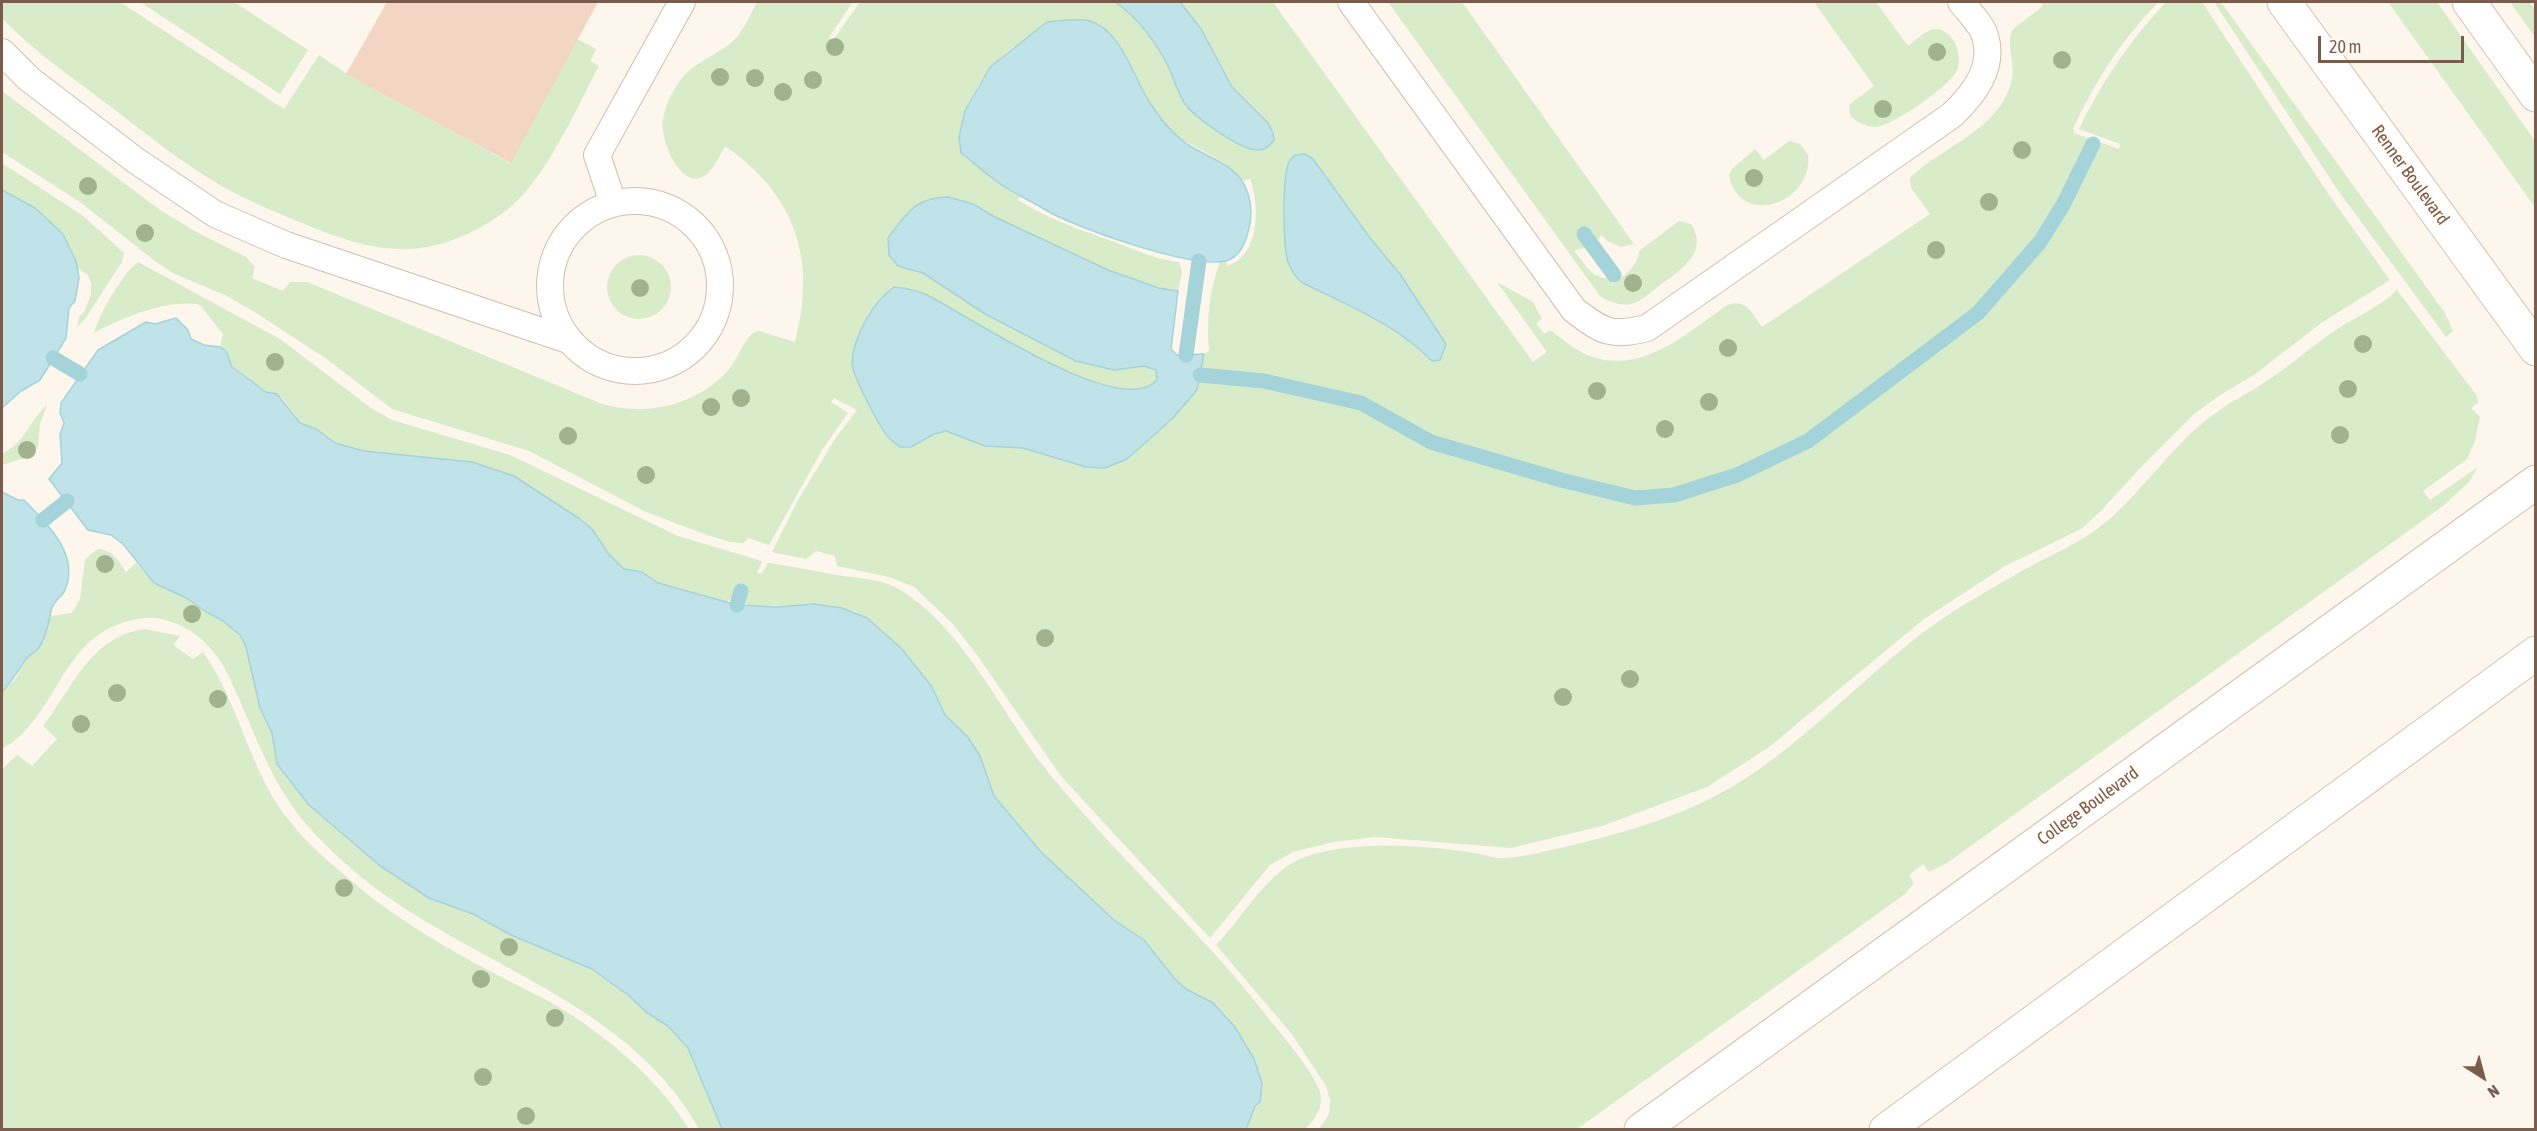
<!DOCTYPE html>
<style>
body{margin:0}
#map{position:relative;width:2537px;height:1131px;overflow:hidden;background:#fdf6ec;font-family:"Asap Condensed",sans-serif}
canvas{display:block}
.frame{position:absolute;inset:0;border:3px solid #7a5c4d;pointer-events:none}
.north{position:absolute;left:2453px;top:1047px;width:60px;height:60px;-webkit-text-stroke:4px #fffaf3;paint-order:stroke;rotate:144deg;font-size:16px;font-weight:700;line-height:24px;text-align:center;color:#7a5c4d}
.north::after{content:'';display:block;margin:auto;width:21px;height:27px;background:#7a5c4d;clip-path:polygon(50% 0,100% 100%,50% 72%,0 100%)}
.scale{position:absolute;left:2318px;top:36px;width:146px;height:27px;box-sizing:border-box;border:3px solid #7a5c4d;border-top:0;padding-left:8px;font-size:18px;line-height:21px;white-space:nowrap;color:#7a5c4d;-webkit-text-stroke:4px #fffaf3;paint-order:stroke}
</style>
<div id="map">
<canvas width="2537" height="1131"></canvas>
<div class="frame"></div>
<div class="north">N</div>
<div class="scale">20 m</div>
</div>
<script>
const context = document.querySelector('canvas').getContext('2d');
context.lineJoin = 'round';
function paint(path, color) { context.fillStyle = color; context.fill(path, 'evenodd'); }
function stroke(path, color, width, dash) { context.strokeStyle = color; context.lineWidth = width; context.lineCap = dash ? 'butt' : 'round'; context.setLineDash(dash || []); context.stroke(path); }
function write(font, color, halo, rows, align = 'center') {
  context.font = font + ' "Asap Condensed",sans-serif'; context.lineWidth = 4.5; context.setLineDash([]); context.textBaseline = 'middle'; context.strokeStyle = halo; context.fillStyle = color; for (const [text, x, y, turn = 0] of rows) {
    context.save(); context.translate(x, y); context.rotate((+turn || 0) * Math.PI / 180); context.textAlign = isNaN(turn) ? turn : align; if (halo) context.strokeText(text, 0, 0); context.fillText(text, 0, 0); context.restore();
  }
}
const green = new Path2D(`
 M2 2H120L284 109 319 55 347 74 510 163 577 39 596 49 590 61 599 66C575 110 547 178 507 210 477 233 437 251 398 249 366 248 336 237 307 225 279 214 251 202 225 188 181 163 143 131 103 101 68 74 32 50 2 18Z
 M140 2H234L308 50 280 94Z
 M757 2H853L829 37 833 40 860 2H1115C1136 17 1157 43 1168 66 1172 73 1173 82 1177 88 1195 114 1217 130 1244 146L1268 123 1232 87 1201 29 1180 2H1273L1533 362 1547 352 1497 282 1533 302 1542 319 1536 323 1544 334 1550 330C1561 338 1572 348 1585 354 1639 378 1686 334 1727 305 1747 298 1751 313 1762 327L1930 214 1911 188 1910 178C1942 146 2001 130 2012 79 2015 64 2007 48 2011 33L2013 29 2043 6 2040 2H2159C2123 37 2094 83 2073 129L2074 133 2119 149 2120 144 2079 129C2101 83 2131 39 2166 2H2202L2329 195 2390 280 2321 323 2254 375 2220 395 2194 414 2142 466 2101 511 2081 529 2005 566 1924 619 1769 747 1707 787 1602 826 1511 848 1375 837 1334 842 1293 852 1270 865 1210 938 1060 775 977 655 952 623 914 587 889 577 837 566 835 556 816 551 806 559 772 552 798 500 837 436 857 410 834 398 831 402 848 413 822 450 769 545 748 538 744 543 730 542 707 535 646 512 529 451 392 409 328 360 258 314 227 296 173 273 155 261 80 202 2 152V91L160 210 200 234 246 257 255 267 252 278 283 291 290 282H307L602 404C647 417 699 405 730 368 738 357 743 342 753 333L759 331 795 342C817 260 796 195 725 146 720 155 711 175 700 178 678 185 659 136 663 119 667 99 679 77 695 66 709 56 725 50 737 37 745 27 751 13 757 2ZM1111 34C1116 42 1121 49 1126 57 1141 80 1148 107 1168 128 1190 150 1225 155 1242 181L1250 179C1260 205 1260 256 1227 266L1226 261H1220C1210 287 1206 322 1209 351L1204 354 1197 390 1127 459 1105 468 1086 467 1023 448 985 446 946 431 934 434 911 447 871 407 860 388 959 312C996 342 1089 389 1137 389 1145 390 1152 385 1157 380L1156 370 1144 366 1114 370 1076 361 985 314 923 273 973 204C1002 222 1033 236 1064 250 1101 267 1137 284 1178 291L1182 272 1179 262C1158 260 1136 250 1117 243 1082 230 1049 220 1018 200L1021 195 1004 187 959 137 965 111 980 82 990 67 1013 47ZM1313 159 1370 238 1400 274 1432 361C1396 324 1347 305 1301 282 1276 256 1284 195 1289 161Z
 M1388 2H1462L1634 244 1621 247 1606 240 1602 235 1591 246 1576 250 1574 251C1588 266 1588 276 1609 279L1612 284C1625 276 1638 266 1639 251L1679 221 1691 224C1710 253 1679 271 1659 286 1651 292 1641 302 1631 304 1620 306 1609 302 1600 296Z
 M1814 2H1876L1908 46C1915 41 1925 30 1935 29 1954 29 1962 54 1958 68 1953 85 1892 126 1876 127 1866 127 1857 122 1850 116L1849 105 1874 86Z
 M2214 2H2221L2445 313 2453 331 2446 337 2337 189Z
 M2388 2H2437L2535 141V207Z
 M2510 2H2530L2535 10V37Z
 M1789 141 1800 144 1808 155C1814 202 1740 230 1729 175L1733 168 1755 149 1764 160Z
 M2 163 82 215 124 253 122 262 85 319 77 327 79 317 84 312 91 295V283L88 275 77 268 70 246 35 208 2 190Z
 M607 287a32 32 0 1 1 64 0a32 32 0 1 1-64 0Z
 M138 262 280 339 371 408 392 420 510 455 678 536 762 561 757 573H762L768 563C793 566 818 572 844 576 867 579 889 580 908 595 970 639 1001 714 1048 772 1117 857 1199 929 1266 1015 1284 1038 1307 1063 1319 1089 1325 1105 1316 1119 1305 1129H1246L1255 1106 1213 1003 1186 989 1174 978 1157 955 1114 920 1041 852 994 796 980 756 967 736 945 715 932 687 885 633 856 612 829 605 746 606 747 591 744 588 738 590 728 602 677 590 658 583 642 572 624 569 608 553 592 529 580 519 514 476 472 462 364 451 335 443 316 429 301 423 282 398 277 394 266 392 232 366 226 351 220 347 223 334 200 305C171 298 120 318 94 333 98 316 124 271 138 262Z
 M2397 290 2477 396 2478 403 2471 408 2480 417 2475 441 2467 459 2423 491 2430 500 2478 467 2469 482 2443 506 1947 863 1929 872 1923 864 1909 875 1914 883 1905 894 1577 1129H1319L1329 1114 1330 1101 1326 1086 1291 1033 1216 945C1241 919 1261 882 1292 863 1335 838 1432 845 1480 854 1487 855 1493 858 1500 858 1519 858 1538 853 1556 849 1604 838 1652 825 1697 805 1788 764 1852 684 1932 626 1960 606 1992 588 2022 571 2051 554 2082 543 2107 521 2146 488 2174 442 2217 412 2230 402 2245 395 2259 386 2287 369 2311 346 2339 328 2359 315 2380 307 2397 290Z
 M47 405 40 424 38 446 25 458 2 465V454C29 439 26 424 47 405Z
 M98 549C113 550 118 560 126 572L136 563 154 583 188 598 205 611 223 621 240 635 246 647 260 708 272 733 277 764 309 805 379 865 429 898 473 914 511 935 592 969 628 995 646 1012 668 1026 688 1048 722 1129H699C624 994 457 963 347 865 325 845 303 824 287 798 261 758 246 710 224 667 209 643 192 627 165 620 152 616 141 618 128 621 67 638 60 698 20 736 15 741 8 745 2 749V692L16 678 27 658 37 649 51 616 72 613 80 599 85 559Z
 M145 629 180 636 173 645 193 659 203 652C238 701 248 765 284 814 300 836 321 855 341 872 390 916 447 949 505 979 522 988 540 996 557 1006 608 1037 657 1078 689 1129H2V769L17 755 32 766 57 739 43 726C73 687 91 636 145 629Z`);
const water = new Path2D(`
 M1115 2H1180L1201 29 1232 87 1268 123 1273 133 1274 140C1271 144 1265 150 1259 150 1242 152 1195 117 1185 104 1177 92 1174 78 1168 66 1156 42 1137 17 1115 2Z
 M1067 20C1074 20 1083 19 1090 21 1121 30 1134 78 1150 103 1161 120 1173 135 1190 146 1216 162 1244 166 1250 202 1253 220 1247 255 1226 261 1192 269 1075 228 1044 209 1031 201 1017 195 1005 187 989 177 976 164 961 153L959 137 965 111 990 67 1047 22Z
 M1305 154 1313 159 1370 238 1400 274 1446 344 1440 360 1432 361C1396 324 1347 305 1301 282 1295 276 1291 270 1288 262 1283 245 1282 177 1289 162 1290 160 1294 156 1295 155Z
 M2 190 35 208 63 234 76 261 79 278 75 301 69 308 66 338 40 380 21 391 2 408Z
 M948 197 973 204 995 217 1108 270 1159 288 1178 291 1171 349 1177 355 1204 354 1197 390 1172 419 1127 459 1105 468 1086 467 1023 448 985 446 946 431 934 434 911 447H900C896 444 892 441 889 438 880 428 852 375 852 363 853 337 873 302 894 287 904 288 915 290 925 294 965 313 1120 421 1157 380L1156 370 1144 366 1114 370 1076 361 985 314 923 273 898 266 889 255 888 238C907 213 914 198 948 197Z
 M176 318 188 330 191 339 204 345 220 347 226 351 232 367 266 392 277 394 300 423 316 429 335 443 364 451 472 462 514 476 580 519 592 529 608 553 624 569 642 572 658 583 737 605 777 607 814 604 842 608 867 618 902 649 932 687 945 715 967 736 980 756 994 796 1041 852 1114 920 1144 940 1174 978 1186 989 1213 1003 1235 1027 1254 1059 1262 1083 1260 1102 1255 1106 1246 1129H722L688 1048 668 1026 646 1012 628 995 592 969 511 935 473 914 429 898 379 865 309 805 277 764 272 733 260 708 246 647 240 635 223 621 205 611 188 599 154 583 123 544 111 535 88 530 49 479 62 463 60 434 64 423 60 413 61 403 98 350 146 322 155 324Z
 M2 492 18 500H24C46 523 82 555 64 592 60 598 52 603 51 611 49 622 45 640 37 650 34 653 29 655 26 659 18 671 12 681 2 692Z`);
const stream = new Path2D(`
 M1584 234 1614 275
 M1186 355 1199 261
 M53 358 80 374
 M1200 375 1264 381 1361 403 1431 442 1561 480 1635 498 1674 495 1737 475 1808 441 1978 313 2040 242 2063 205 2093 144
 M43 520 67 501
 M737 605 741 591`);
const building = new Path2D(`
 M387 2H598L511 163 346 74Z`);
const service = new Path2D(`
 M1351 2 1574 310C1603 332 1610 337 1647 328L1952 115C1973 95 1995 68 1985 36 1982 25 1968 11 1961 2
 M2 52 29 79 135 160 215 214 286 245 568 340
 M550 286a85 85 0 1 1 170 0a85 85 0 1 1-170 0Z
 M613 203 597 155 682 2`);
const secondary = new Path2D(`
 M2284 2 2536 349
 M2469 2 2536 95
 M1641 1130 2536 482
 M1886 1130 2536 653`);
const trees = [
 [835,47],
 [1937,52],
 [2062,60],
 [720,77],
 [755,78],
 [813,80],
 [783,92],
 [1883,109],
 [2022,150],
 [1754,178],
 [88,186],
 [1989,202],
 [145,233],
 [1936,250],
 [1633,283],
 [640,288],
 [2363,344],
 [1728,348],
 [275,362],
 [2348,389],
 [1597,391],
 [741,398],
 [1709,402],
 [711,407],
 [1665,429],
 [2340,435],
 [568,436],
 [27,450],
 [646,475],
 [105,564],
 [192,614],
 [1045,638],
 [1630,679],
 [117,693],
 [1563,697],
 [218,699],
 [81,724],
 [344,888],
 [509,947],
 [481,979],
 [555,1018],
 [483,1077],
 [526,1116]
];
const streetNames = [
 ["Renner Boulevard",2410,175,54],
 ["College Boulevard",2088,806,-36]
];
paint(green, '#d8ecc9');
paint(water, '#bfe3e8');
stroke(water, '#a5d3da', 1.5);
stroke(stream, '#a5d3da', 15);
paint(building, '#f3d5c3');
stroke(service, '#d1beb0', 28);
stroke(secondary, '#d6c0b0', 35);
stroke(service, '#fff', 26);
stroke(secondary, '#fff', 33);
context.fillStyle = '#a0b28e';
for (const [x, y] of trees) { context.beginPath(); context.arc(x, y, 9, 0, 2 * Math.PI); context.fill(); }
write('18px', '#7a5c4d', '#fffaf3', streetNames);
</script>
